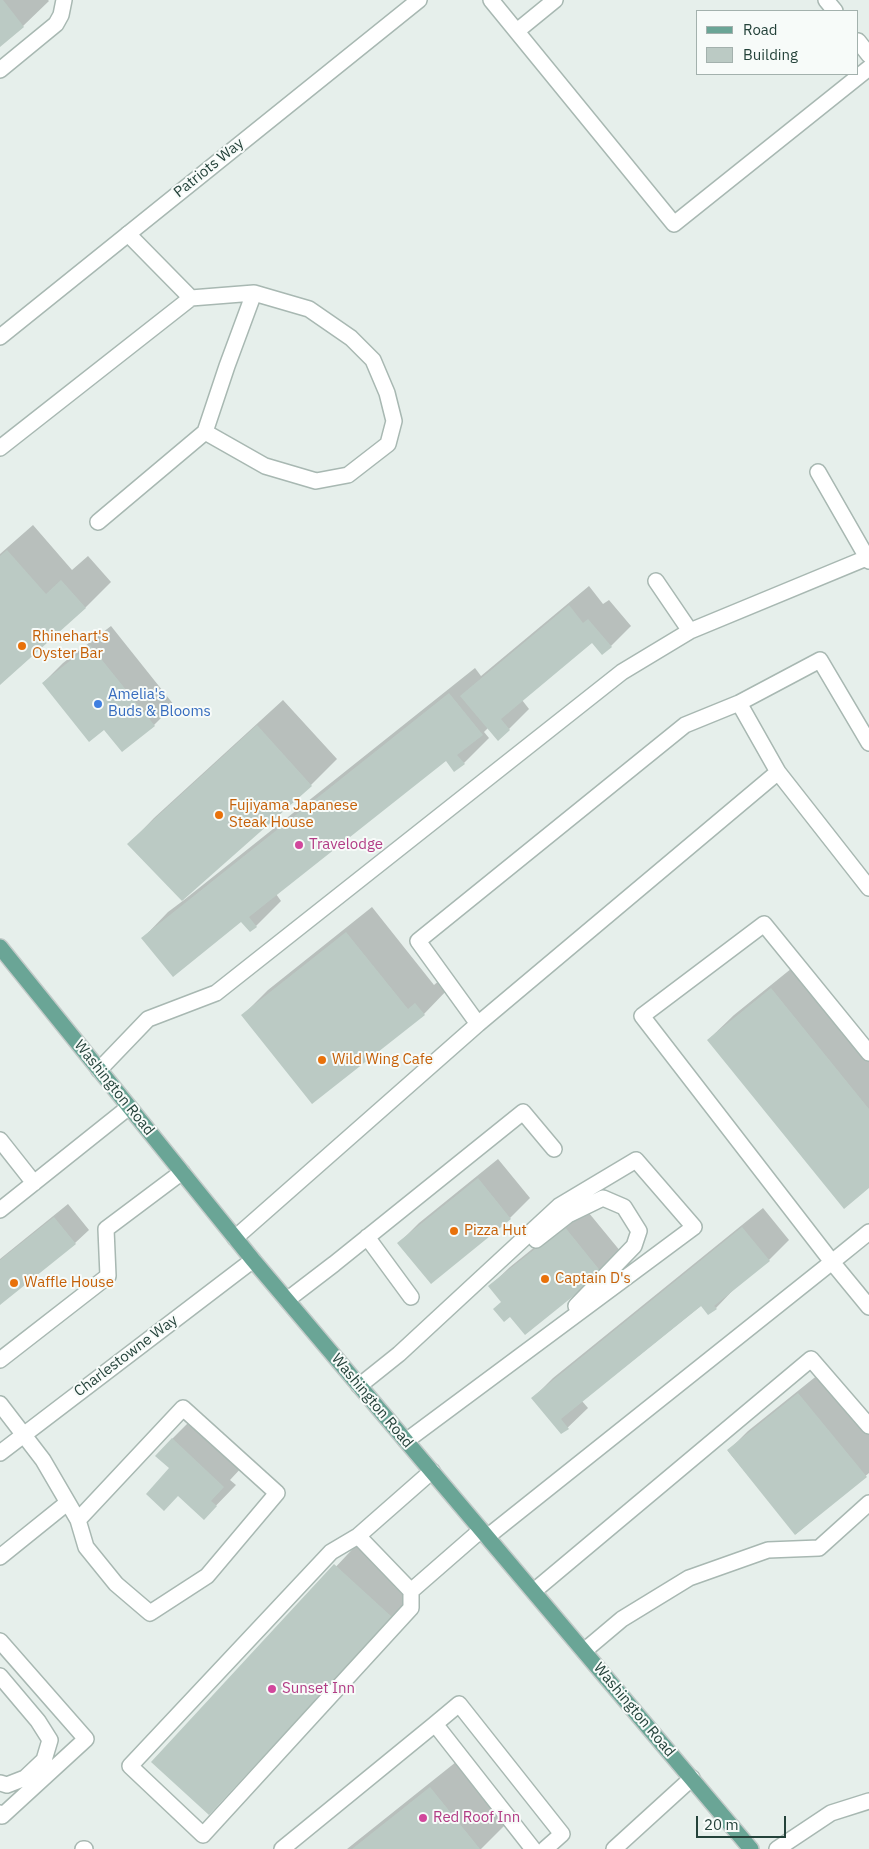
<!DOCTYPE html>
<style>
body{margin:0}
#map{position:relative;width:869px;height:1849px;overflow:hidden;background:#e6efeb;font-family:"IBM Plex Sans",sans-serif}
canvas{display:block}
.legend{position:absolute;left:696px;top:10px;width:162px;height:65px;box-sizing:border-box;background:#f7fbf9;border:1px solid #a3b1ad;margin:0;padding:6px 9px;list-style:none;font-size:15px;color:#24423a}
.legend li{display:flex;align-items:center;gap:10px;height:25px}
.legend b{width:25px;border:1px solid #a3b1ad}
.scale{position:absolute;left:696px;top:1816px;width:90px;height:22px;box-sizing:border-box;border:2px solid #24423a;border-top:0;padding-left:6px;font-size:15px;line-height:18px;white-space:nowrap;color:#24423a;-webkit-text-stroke:4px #f7fbf9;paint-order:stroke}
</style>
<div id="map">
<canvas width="869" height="1849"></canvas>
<ul class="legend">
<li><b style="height:6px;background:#6aa596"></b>Road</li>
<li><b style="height:14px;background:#bbcac4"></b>Building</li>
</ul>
<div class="scale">20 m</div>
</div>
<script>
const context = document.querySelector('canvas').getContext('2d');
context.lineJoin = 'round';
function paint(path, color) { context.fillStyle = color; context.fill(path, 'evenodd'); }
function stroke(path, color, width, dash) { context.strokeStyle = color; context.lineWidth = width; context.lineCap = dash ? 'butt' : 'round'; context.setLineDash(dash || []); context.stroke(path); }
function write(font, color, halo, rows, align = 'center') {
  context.font = font + ' "IBM Plex Sans",sans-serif'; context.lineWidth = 4; context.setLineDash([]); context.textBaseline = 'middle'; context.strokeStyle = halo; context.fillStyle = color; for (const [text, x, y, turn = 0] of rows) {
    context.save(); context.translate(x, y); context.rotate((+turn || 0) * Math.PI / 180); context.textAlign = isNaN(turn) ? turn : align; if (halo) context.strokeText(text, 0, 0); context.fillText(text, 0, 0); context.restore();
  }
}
const shadow = new Path2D(`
 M0 0H48L49 1 23 26 0 45Z
 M33 525 72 570 88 556 111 582 86 607 0 683V554Z
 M589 586 603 604 609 600 631 626 611 646 593 641 522 700 529 709 509 729 488 728 484 732 489 738 464 763 446 759 276 894 281 901 256 926 242 921 143 938 168 912 184 900 129 844 154 818 283 700 337 759 311 785 182 899 184 900 475 668 481 676Z
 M111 626 174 705 154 725 122 751 104 729 43 683 63 663Z
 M372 907 434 985 441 979 449 988 424 1014 243 1015 268 990Z
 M797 964 869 1053V1187L708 1040 734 1015Z
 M498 1159 530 1198 510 1218 431 1282 399 1243 419 1223Z
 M68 1204 89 1230 75 1243 0 1303V1259Z
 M584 1207 621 1252 601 1272 502 1301 490 1286 510 1267Z
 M763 1208 789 1240 769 1260 735 1288 716 1308 702 1305 582 1401 588 1408 562 1433 533 1398 553 1378Z
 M819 1374 869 1435V1473L796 1534 728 1451 748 1431Z
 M192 1419 243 1466 230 1480 236 1485 204 1518 178 1495 171 1468 172 1439Z
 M361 1540 417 1591 209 1814 153 1762Z
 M456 1762 506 1824 481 1849H347Z`);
const building = new Path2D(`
 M0 0H3L24 27 0 47Z
 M7 550 46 594 61 580 86 608 0 685V556Z
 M569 605 583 623 588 619 612 647 602 655 592 643 501 719 510 730 498 741 460 696Z
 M90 645 155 726 122 752 104 730 89 742 42 683Z
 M449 693 483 735 457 755 465 764 454 772 446 761 249 917 257 927 250 932 241 922 173 977 141 938Z
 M257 725 312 786 182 901 127 844Z
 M346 932 408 1009 415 1003 425 1015 312 1104 241 1015Z
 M771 988 869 1109V1188L844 1209 707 1040Z
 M478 1178 511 1219 431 1284 397 1243Z
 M54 1217 76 1244 0 1305V1260Z
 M564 1226 602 1273 525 1335 510 1317 504 1322 493 1309 501 1302 488 1286Z
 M742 1227 770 1261 714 1306 717 1309 708 1315 701 1306 561 1419 569 1429 561 1434 531 1398Z
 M798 1393 867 1477 795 1535 727 1450Z
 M172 1438 224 1487 211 1501 217 1506 204 1520 178 1496 164 1511 146 1494 169 1468 155 1456Z
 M334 1564 392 1617 209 1815 151 1762Z
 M430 1787 480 1849H352Z`);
const service = new Path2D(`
 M491 0 674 224 869 68
 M826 0 835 11
 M517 31 555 0
 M858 41 869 55
 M0 70 56 24 61 15 64 0
 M205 432 227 366 254 293
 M0 448 191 298 128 234
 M818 472 869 561
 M98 522 205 432 265 466 316 481 348 475 388 444 394 421 387 393 373 360 351 338 309 309 254 293 191 298
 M690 631 869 557
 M739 703 778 772
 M478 1024 418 941 685 725 739 703 820 660 869 743
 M99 1070 148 1019 216 993 622 672 690 631 656 581
 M0 1140 34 1183
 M0 1210 129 1107
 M869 1232 832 1262 869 1307
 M367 1237 411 1297
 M235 1238 478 1024 778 772 869 888
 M536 1240 568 1215 603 1198 624 1207 639 1231 634 1246 576 1306
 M287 1300 334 1264 523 1112 554 1149
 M0 1360 108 1276 106 1229 182 1172
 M359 1386 399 1354 559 1206 636 1160 694 1227 406 1441
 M0 1404 43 1460 78 1520 86 1547 116 1584 150 1613 207 1576 277 1493 183 1408 78 1520
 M432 1471 358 1536 331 1552 130 1766 203 1835 411 1608V1591L481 1530
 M358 1536 411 1591
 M487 1537 832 1262 642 1016 764 924 869 1053
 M0 1557 67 1503
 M534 1591 811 1359 869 1426
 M0 1641 86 1739 2 1816 0 1813
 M584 1651 622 1619 689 1578 768 1550 819 1548 869 1503
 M0 1676 38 1721 50 1740 44 1760 25 1778 7 1785 0 1783
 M435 1724 459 1704 562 1834 545 1849
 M83 1849H85
 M282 1849 435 1724 533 1849
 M614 1849 692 1778
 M777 1849 831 1813 869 1801`);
const minor = new Path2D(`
 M0 337 419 0
 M0 1453 253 1260`);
const primary = new Path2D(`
 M0 947 253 1260 751 1849`);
const markers = [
 [22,646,5,"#e8710a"],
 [98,704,5,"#3f7fe0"],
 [219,815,5,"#e8710a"],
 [299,845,5,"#d1479c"],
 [322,1060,5,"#e8710a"],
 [454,1231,5,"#e8710a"],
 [545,1279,5,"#e8710a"],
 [14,1283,5,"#e8710a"],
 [272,1689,5,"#d1479c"],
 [423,1818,5,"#d1479c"]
];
const streetNames = [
 ["Patriots Way",209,168,-39],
 ["Washington Road",114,1088,51],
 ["Charlestowne Way",126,1356,-37],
 ["Washington Road",372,1401,50],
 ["Washington Road",634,1710,50]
];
const foodNames = [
 ["Rhinehart's",32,637],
 ["Oyster Bar",32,654],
 ["Fujiyama Japanese",229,806],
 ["Steak House",229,823],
 ["Wild Wing Cafe",332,1060],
 ["Pizza Hut",464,1231],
 ["Captain D's",555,1279],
 ["Waffle House",24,1283]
];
const shopNames = [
 ["Amelia's",108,695],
 ["Buds & Blooms",108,712]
];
const hotelNames = [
 ["Travelodge",309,845],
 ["Sunset Inn",282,1689],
 ["Red Roof Inn",433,1818]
];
paint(shadow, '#0003');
paint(building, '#bbcac4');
stroke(service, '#a8b8b2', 18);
stroke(minor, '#a8b8b2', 18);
stroke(primary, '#c2cac8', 18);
stroke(service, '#fff', 15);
stroke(minor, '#fff', 15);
stroke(primary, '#6aa596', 15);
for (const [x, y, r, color] of markers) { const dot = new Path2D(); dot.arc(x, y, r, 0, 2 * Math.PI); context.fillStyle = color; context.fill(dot); stroke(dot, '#f7fbf9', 2); }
write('15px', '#24423a', '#f7fbf9', streetNames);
write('15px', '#c56008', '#f7fbf9', foodNames, 'left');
write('15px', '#366cbe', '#f7fbf9', shopNames, 'left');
write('15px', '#b23c85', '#f7fbf9', hotelNames, 'left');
</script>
